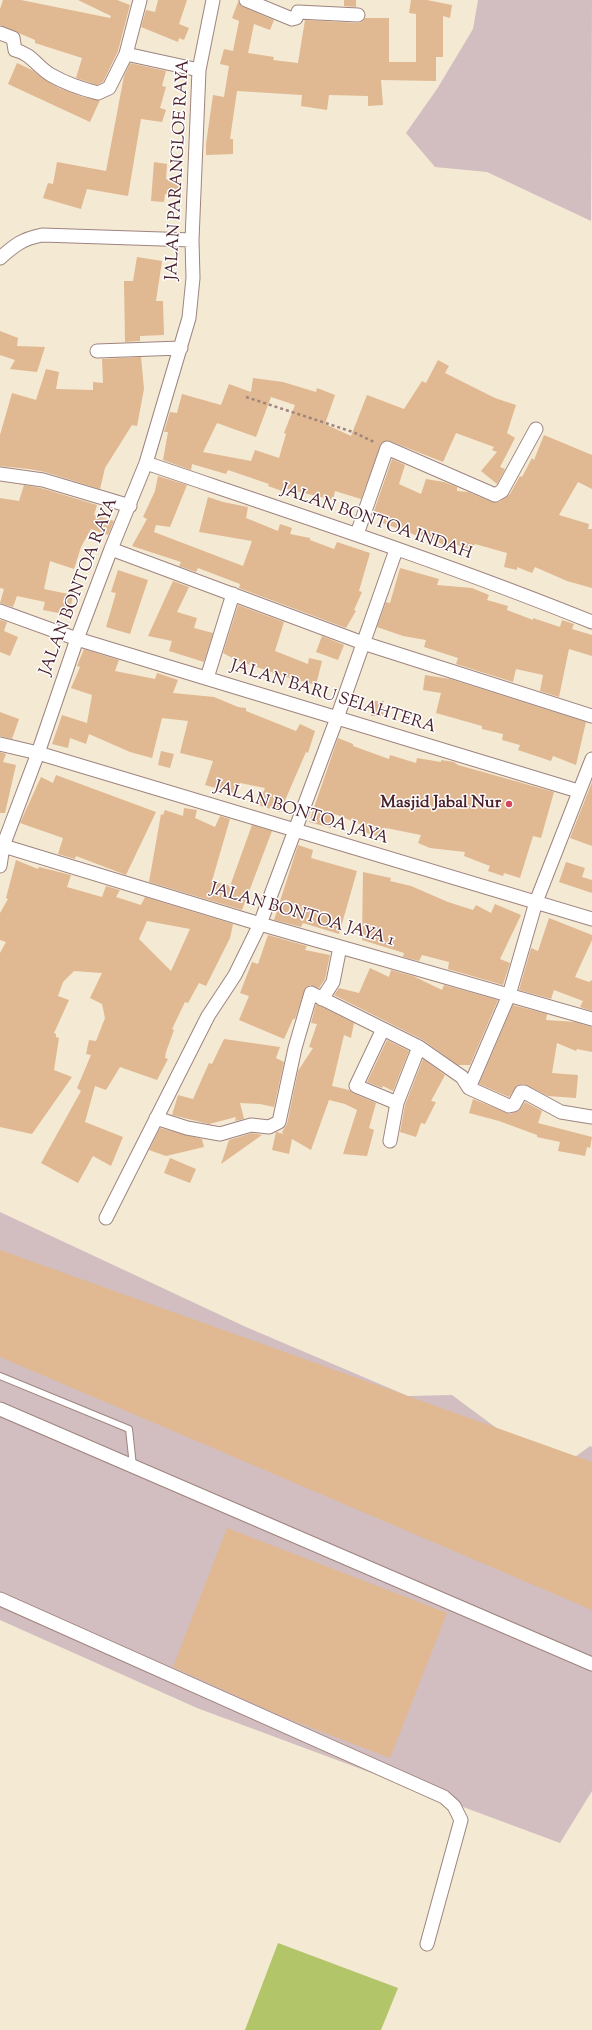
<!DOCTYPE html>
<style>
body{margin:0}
canvas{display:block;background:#f4e9d3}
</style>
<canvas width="592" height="2030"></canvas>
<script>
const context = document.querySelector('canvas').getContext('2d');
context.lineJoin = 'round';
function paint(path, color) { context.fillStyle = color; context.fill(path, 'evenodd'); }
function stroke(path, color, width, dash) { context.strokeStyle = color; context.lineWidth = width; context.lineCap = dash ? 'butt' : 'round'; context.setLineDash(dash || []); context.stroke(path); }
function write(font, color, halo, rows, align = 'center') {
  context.font = font + ' "Sorts Mill Goudy",serif'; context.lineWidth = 3; context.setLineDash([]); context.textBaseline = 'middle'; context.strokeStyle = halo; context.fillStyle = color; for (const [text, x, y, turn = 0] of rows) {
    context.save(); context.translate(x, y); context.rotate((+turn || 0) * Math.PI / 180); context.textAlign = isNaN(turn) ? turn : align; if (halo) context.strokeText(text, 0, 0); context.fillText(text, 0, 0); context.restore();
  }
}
const industrial = new Path2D(`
 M478 0H592L591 221 487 172 435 167 406 133 437 89 473 29Z
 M0 1212 246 1327 408 1396 452 1395 526 1450 564 1465 590 1446 592 1447V1791L560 1843 197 1708 0 1620Z`);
const green = new Path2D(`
 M278 1943 398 1988 381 2030H245Z`);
const building = new Path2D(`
 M3 0H21L110 18 111 16 78 0H117L130 5 118 51 103 82 97 85 76 78 82 58 35 43V40L0 25V9Z
 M158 0H187L179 24 189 28 184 40 179 38 178 42 141 27 146 10 155 12Z
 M344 0H356V7L344 6Z
 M411 0H427L452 5 450 18 443 16V57H436V81L381 80 383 105 368 106V96L329 95 327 110 301 106 302 95 237 91 230 139H233V154L206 155V144L213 95 224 97 229 66 220 64 224 49 233 51 239 21 232 18 238 2 243 7 274 20 270 30 254 24 248 53 274 57 273 60 298 63 305 20 358 23 362 22 365 18H389V62H416V14L409 13Z
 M17 63 32 70 42 78 59 88 83 97 100 100 90 122 8 84Z
 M130 63 166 71 162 86 166 87 160 108 166 110 162 122 141 119 128 196 87 189 81 209 43 198 48 183 53 184 57 162 106 171 124 76Z
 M154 162 167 164 166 179 180 181 178 196 165 194 164 202 151 201Z
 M137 257 162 261 156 301H163L164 335 140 336V341L125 342 124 281H133Z
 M0 331 18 338 17 346 45 347 37 372 10 369 15 360 0 355Z
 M141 357 144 389 137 426 132 425 105 468 100 489 45 472 29 469 0 466V435L12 393 36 400 46 369 59 372 56 389 93 390V382L103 383 102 359Z
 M438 360 449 366 445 373 495 398 516 405 507 433 515 438 500 467 505 469 497 484 481 471 497 452 492 450 494 447 456 433 443 462 390 441 382 442 361 499 335 491 333 500 283 488 282 491 268 486 269 484 228 470 226 474 192 464 191 470 163 460 168 432H164L170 412 177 413 182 394 221 405 229 384 251 392 253 378 283 382 316 392 317 388 335 395 325 424 351 436 367 395 404 409 422 381 426 383ZM271 397 295 405 284 433 286 434 279 458 255 450 251 461 203 452 217 423 256 437Z
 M544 435 592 455V489L578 482 559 515 589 524 588 529H592V588L567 581 535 567 532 573 517 567V570L504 567 507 553 475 544 472 550 454 544 452 548 418 534V536L380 522 384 515 374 511 392 459 405 465 399 484 421 494 426 479 444 482 457 487V491L468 492 492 502H499L510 494 520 476 522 477 532 458 534 460Z
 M158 476 187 485 170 527 156 525 154 532 243 566 252 541 199 532 208 497 223 502 248 507 246 518 278 531 280 524 292 528 290 534 310 538V540L334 549 337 542 370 553 359 591 362 592 354 610 356 611 346 628 239 588 240 584 198 568 196 572 179 566 181 562 132 546 147 519 143 517 155 491Z
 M24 485 41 488 97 505 94 515 114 521 108 535 91 529 81 547 74 569 50 561 44 589 73 595 69 615 43 610 45 602 17 596 13 607 0 603 4 589 0 588V498L19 501Z
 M400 568 439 579 437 585 472 588 489 595 487 600 508 606 507 610 533 620V618L560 627 562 620 574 624 572 629 592 635V656L569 649 559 697 540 691 543 675 516 669 513 682 456 664 458 658 424 647 426 640 403 636 377 627 386 602 390 603Z
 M118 570 148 580 130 634 106 627 116 593 111 592Z
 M173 581 189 587 177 612 197 618 194 628 213 633 204 662 169 651 172 641 148 636Z
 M238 605 284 622 275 651 308 664 309 658 322 661 316 685 283 676 236 660 223 653Z
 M0 620 7 622 4 631 18 637 10 656 0 652Z
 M322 636 344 645 338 660 316 652Z
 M84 649 119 660 115 671 155 679 157 673 178 680 173 693 214 697 238 707 246 708V711L296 731 300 724 315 731 308 753 306 752 280 812 258 805 265 788 240 783 237 794 205 785 213 761 180 753 188 721 162 718 152 758 130 752 89 734 86 744 70 738 68 748 52 744 62 715 87 723 92 695 71 688 80 667 77 666Z
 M425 675 450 679 586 722 576 765 553 756 551 761 518 750 520 745 502 740 503 734 482 729V726L436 713 441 693 423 690Z
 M371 701H384L383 716H371Z
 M0 712 19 719 12 739 0 736Z
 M338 738 353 744V746L389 759 390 755 416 763 417 758 441 762V760L454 762 458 765 554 792 541 838 533 836 520 878 504 873 503 876 488 871 490 866 464 856 465 852 430 848 418 843 421 835 386 828 382 838 360 831 362 825 335 814 331 828 309 822Z
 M161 751 174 754 170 768 158 765Z
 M0 752 6 754 3 762 16 765 5 813H0Z
 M56 775 156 812 126 875 76 856 75 859 58 854 63 838 20 823 41 777 53 783Z
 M592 782V846L570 838Z
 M184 808 197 810 195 818 215 827 220 816 230 819 212 881 230 886 252 825 272 831 242 910 149 882 161 814 163 815 165 810 183 816Z
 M298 845 313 850 311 858 357 871 339 934 303 923 301 927 274 920Z
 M16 860 38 869 39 867 71 875 67 887 102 897 106 886 120 890 116 897 141 905 145 897 233 924 230 938 206 986 199 983 188 1003 185 1002 172 1029 174 1030 166 1052 165 1058 168 1059 157 1080 120 1067 106 1090 95 1086 85 1122 123 1137 111 1166 93 1156 78 1183 41 1163 81 1091 77 1088 91 1055 86 1054 89 1040 96 1041 105 1018 102 1004 90 998 102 973 74 971 63 982 58 996 69 1000 54 1033 56 1034V1037L59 1038 54 1070 72 1077 32 1134 0 1127V953L6 942 0 940V913L8 899 6 898ZM147 921 190 929 171 971 139 939Z
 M566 862 585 868 582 877 592 880V893L559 882Z
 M363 872 391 878 390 881 411 886 448 902 473 910 476 905 491 913 495 904 521 915 500 959 510 963 503 985 448 969 449 962 422 955 419 961 403 957 404 953 362 940Z
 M549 918 592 935V940L575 977 589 982 592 980V1011L580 1007 583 1001 554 990 551 999 519 990 531 948 538 951Z
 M268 935 307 946 305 950 330 955 325 979 319 988 310 985 306 987 295 1019H293L284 1039 239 1020 249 996 240 993 252 962 258 964Z
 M370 968 389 977 391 970 413 976 442 990 444 985 498 1000 470 1065H458L423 1040 334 995 339 988 359 993Z
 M316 1004 354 1023 351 1038 344 1035 332 1086 349 1090 353 1093 376 1103 369 1128 374 1130 367 1156 343 1154 357 1110 345 1104 329 1100 311 1150 292 1139 289 1154 272 1150 276 1132 284 1134 282 1132 287 1124 298 1071 313 1048 309 1047 317 1024 311 1023Z
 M513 1005 547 1014 546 1020 575 1022 592 1027V1052L577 1049 576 1051 557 1043 552 1073 578 1075 576 1098 548 1096 524 1084 517 1085 509 1097 479 1084Z
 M224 1039 280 1047 276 1058 284 1062 274 1107 260 1104 240 1103 244 1119 235 1121 236 1117 209 1124 172 1115 178 1095 193 1099 209 1063 212 1064Z
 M387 1040 409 1051 393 1091 383 1086 382 1088 367 1082Z
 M423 1059 445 1075 431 1101 436 1102 425 1124 421 1123 416 1137 400 1132 405 1105Z
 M473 1099 510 1114 519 1111 525 1102 542 1111 538 1123 592 1137 590 1148 587 1147 585 1156 558 1151 560 1142 537 1137V1135L499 1121 469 1113Z
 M160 1128 202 1139 204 1147 166 1156 149 1150Z
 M252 1133 262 1135 221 1164 229 1140Z
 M170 1158 196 1169 190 1183 164 1173Z
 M0 1250 592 1462V1610L0 1357Z
 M227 1528 447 1613 390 1758 286 1718 173 1667Z`);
const path = new Path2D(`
 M246 397 353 432 374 442`);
const service = new Path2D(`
 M0 1376 129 1429 133 1466`);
const minor = new Path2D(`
 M246 0 292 19 296 18 298 12 358 15
 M0 33 13 38 15 50C32 54 37 67 51 75 65 83 82 89 98 93L109 88 126 54 140 0
 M126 54 199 70
 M0 258C15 245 22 239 42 235L192 240
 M97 351 181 348
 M146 463C296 514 446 563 592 622
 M0 474 43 480 130 506
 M357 534 387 448 495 495 502 491 536 429
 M111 549 363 643 592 716
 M0 611 77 639 578 791
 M207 678 233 594
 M0 744 38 753 592 919
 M0 845 260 924 592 1019
 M0 866 3 846 38 753 77 639 111 549 146 463 189 318 193 278 192 240 199 70 213 0
 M322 999 333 982 340 947
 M383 1029 356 1086 397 1103
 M469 1088 509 1106 514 1105 521 1092H524L561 1112 592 1117
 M156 1118 187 1128 220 1134 251 1125 269 1127 279 1122 295 1048 311 993 419 1047 462 1077 469 1088 509 995 536 902 592 759
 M390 1141 397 1103 419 1047
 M106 1218 208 1016 235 975 260 924 337 718 396 550
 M0 1409 592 1664
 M0 1599 444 1797 454 1806 461 1820 427 1944`);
const markers = [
 [509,804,4,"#d1495b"]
];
const streetNames = [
 ["JALAN PARANGLOE RAYA",179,170,-87],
 ["JALAN BONTOA INDAH",376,523,19],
 ["JALAN BONTOA RAYA",80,587,-69],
 ["JALAN BARU SEIAHTERA",333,698,17],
 ["JALAN BONTOA JAYA",301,814,17],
 ["JALAN BONTOA JAYA 1",302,916,16]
];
const poiNames = [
 ["Masjid Jabal Nur",501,804]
];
paint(industrial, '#d2bec1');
paint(green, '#b2c569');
paint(building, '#e0b891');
stroke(service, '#9f847f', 8);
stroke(minor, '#9f847f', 15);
stroke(path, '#9f847f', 2.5, [3, 3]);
stroke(service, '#fff', 6);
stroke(minor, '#fff', 13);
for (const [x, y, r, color] of markers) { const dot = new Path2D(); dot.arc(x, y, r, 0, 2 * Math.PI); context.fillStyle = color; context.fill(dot); stroke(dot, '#fff', 1.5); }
write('17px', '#4a1f2b', '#fff', streetNames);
write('bold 17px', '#4a1f2b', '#fff', poiNames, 'right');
</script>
